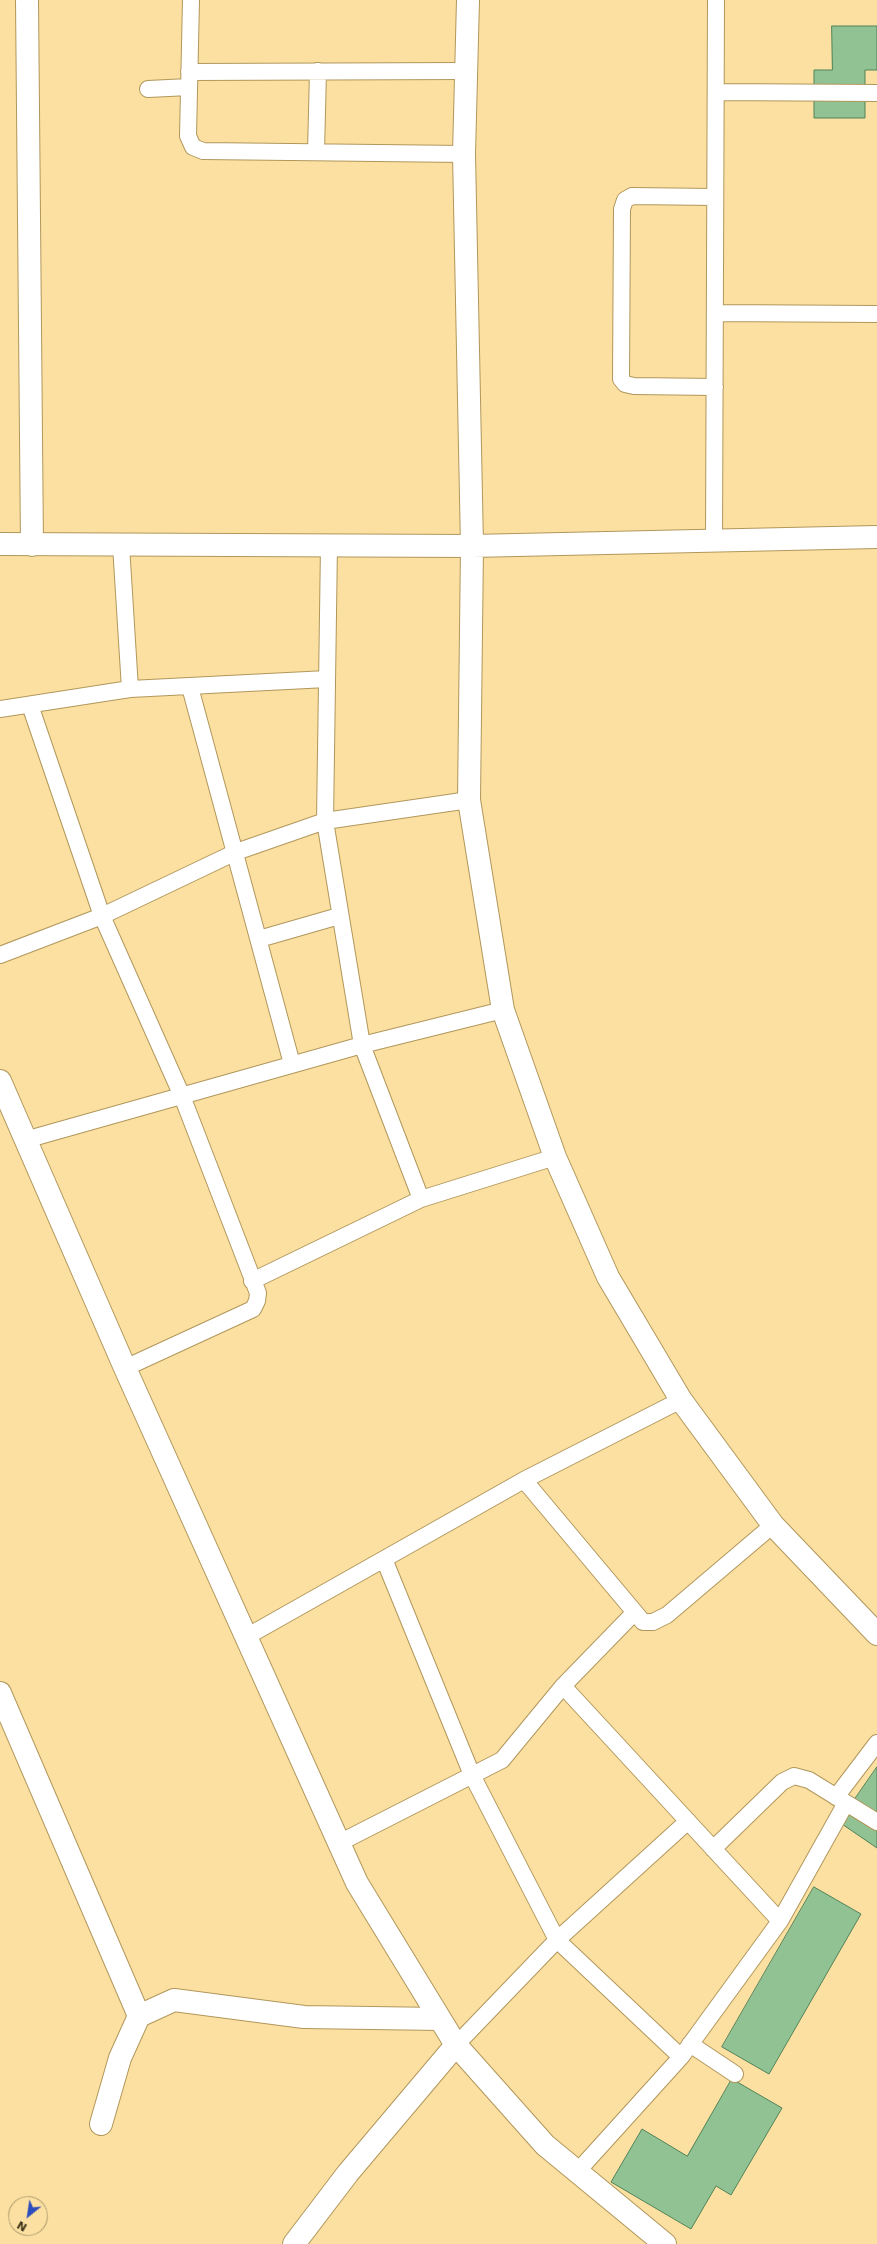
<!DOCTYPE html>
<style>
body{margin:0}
#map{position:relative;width:877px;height:2244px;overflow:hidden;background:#fbe0a2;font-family:"DejaVu Sans",sans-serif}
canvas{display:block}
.north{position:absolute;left:8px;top:2196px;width:40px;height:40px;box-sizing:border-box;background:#fbe0a2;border:1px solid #ad996a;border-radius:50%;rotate:210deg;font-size:11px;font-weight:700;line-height:16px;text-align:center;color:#392e15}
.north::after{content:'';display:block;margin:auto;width:14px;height:18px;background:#2d4dbd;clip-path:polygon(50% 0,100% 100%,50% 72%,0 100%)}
</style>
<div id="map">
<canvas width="877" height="2244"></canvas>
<div class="north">N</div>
</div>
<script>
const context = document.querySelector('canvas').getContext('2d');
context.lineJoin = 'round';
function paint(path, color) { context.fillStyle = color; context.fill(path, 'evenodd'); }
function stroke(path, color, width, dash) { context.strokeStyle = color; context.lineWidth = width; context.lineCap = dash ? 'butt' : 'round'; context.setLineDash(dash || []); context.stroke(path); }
const building = new Path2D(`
 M832 26H877V70H865V118H814V70H832Z
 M877 1767V1848L839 1822Z
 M814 1887 861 1914 769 2074 722 2047Z
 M732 2079 782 2108 731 2195 716 2186 691 2229 611 2182 642 2129 687 2156Z`);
const service = new Path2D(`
 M191 0 188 136 193 147 203 151 464 154
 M189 72 466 71
 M148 89 189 87
 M716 92 877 93
 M316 152 318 71
 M715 313 877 314
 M715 387 634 386 625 384 621 379 622 209 625 200 632 196 715 197
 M714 541 716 0
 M121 545 130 689
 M329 545 325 821 362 1045 421 1199
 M190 687 292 1064
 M30 705 102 916 182 1096 258 1293 257 1301 253 1309 125 1368
 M0 709 130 689 327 679
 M259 939 339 916
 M0 955 102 916 236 852 325 821 469 800
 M25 1140 362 1045 503 1010
 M252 1281 421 1199 555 1157
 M524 1480 643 1622H653L667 1615 773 1525
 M384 1559 472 1775 557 1940 681 2057
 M246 1637 524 1480 681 1400
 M563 1686 780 1921
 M836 1797 877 1743
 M339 1843 502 1760 563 1686 633 1614
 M713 1849 782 1782 794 1776 809 1780 877 1822
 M690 2044 735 2074
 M456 2045 557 1940 688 1821
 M577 2172 681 2057 780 1921 846 1803`);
const minor = new Path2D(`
 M27 0 32 545
 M468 0 464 154 472 546 469 800 503 1010 555 1157 608 1277 681 1400 773 1525 877 1634
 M0 544 472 546 877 537
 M0 1081 125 1368 357 1883 456 2045 545 2145 665 2244
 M0 1693 139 2016
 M101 2124 120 2058 139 2016 174 2000 304 2017 440 2019
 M294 2244 348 2173 456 2045`);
paint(building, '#90c294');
stroke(building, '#528257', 1);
stroke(service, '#b1975b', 18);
stroke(minor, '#b1975b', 24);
stroke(service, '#fff', 16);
stroke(minor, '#fff', 22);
</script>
